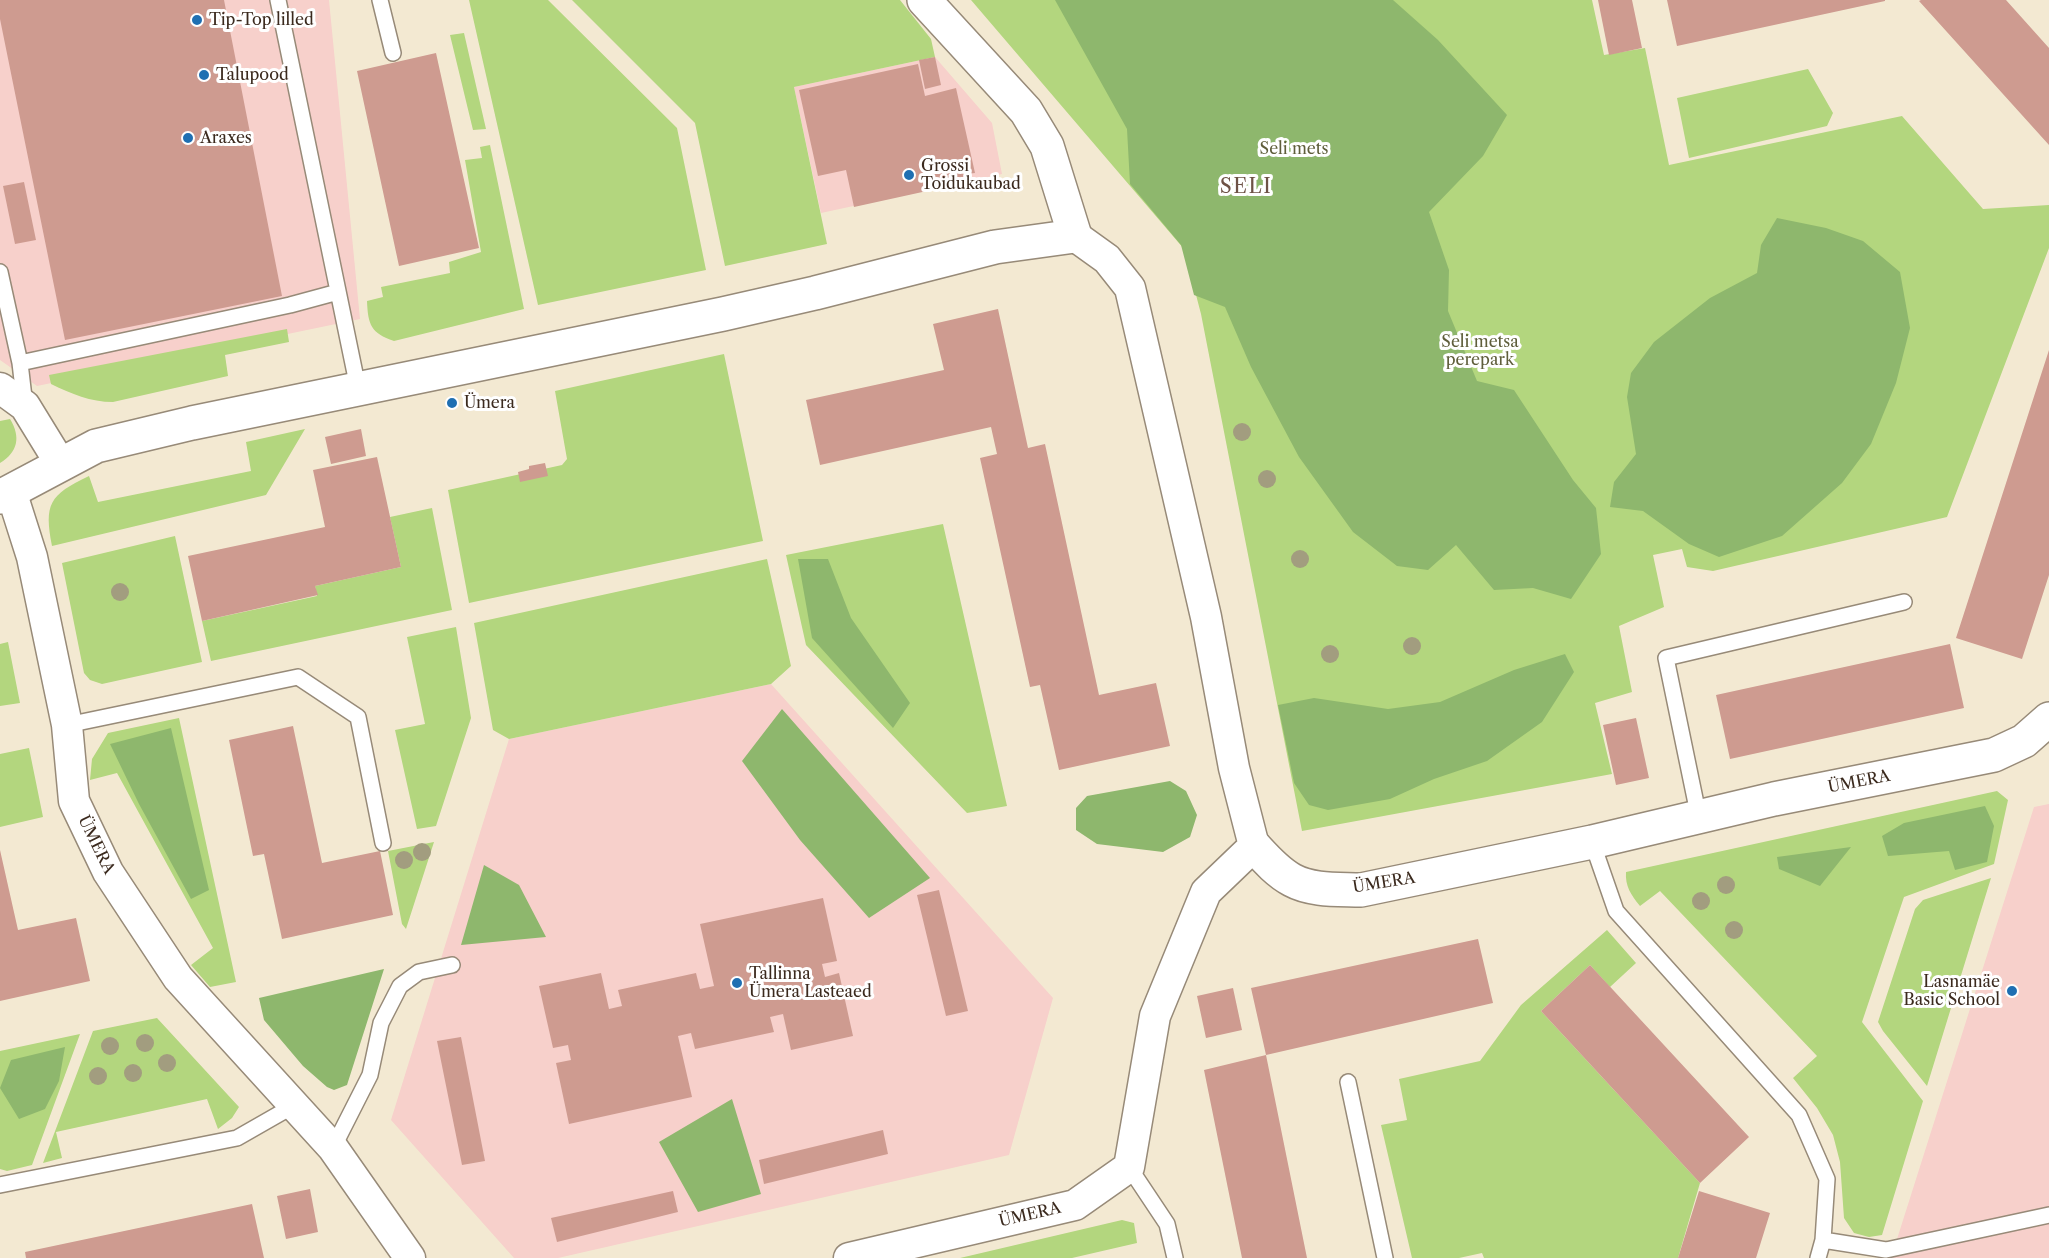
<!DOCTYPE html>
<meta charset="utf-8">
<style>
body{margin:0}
canvas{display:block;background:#f3e9d2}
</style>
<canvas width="2049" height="1258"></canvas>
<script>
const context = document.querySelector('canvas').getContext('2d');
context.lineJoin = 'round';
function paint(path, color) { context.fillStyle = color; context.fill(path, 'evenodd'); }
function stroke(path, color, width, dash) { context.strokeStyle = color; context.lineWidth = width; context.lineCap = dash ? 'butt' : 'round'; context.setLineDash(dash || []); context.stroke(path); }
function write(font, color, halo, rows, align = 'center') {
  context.font = font + ' "Libre Caslon Text",serif'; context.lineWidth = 6; context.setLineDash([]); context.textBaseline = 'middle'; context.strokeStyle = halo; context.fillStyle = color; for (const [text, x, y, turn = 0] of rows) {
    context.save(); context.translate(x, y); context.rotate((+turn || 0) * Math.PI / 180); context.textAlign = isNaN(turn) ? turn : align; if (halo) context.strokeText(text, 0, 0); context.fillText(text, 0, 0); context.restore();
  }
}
const built = new Path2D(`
 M0 0H329L360 319 37 386 0 360Z
 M935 57 992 123 1002 174 821 213 794 87Z
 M771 684 1053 998 1009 1155 558 1258H514L391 1120 509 739Z
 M2049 804V1258H1891L2034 807Z`);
const green = new Path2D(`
 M469 0H548L677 128 706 270 538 305Z
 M572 0H900L931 39 935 57 794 87 827 244 725 266 695 123Z
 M971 0H1592L1604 55 1645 48 1669 165 1902 116 1983 209 2049 205V248L1947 517 1713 571 1687 567 1682 549 1653 555 1664 607 1619 626 1632 692 1595 703 1612 774 1302 831 1201 314 1184 249Z
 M464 33 486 129 473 130 450 35Z
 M1808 69 1833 113 1827 126 1689 158 1677 98Z
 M490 145 524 309 394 341C371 333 368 325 367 301L383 297 381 287 450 273 449 262 481 252 465 160 482 158 480 147Z
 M287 329 289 342 225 355 228 376 113 402C90 402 72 394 51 384L49 375Z
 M724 354 763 541 469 603 448 490 562 465 567 459 555 391Z
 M10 419C21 437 18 452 0 463V421Z
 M305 429 266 495 52 546C44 504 49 495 89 476L98 502 251 471 246 442Z
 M432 508 452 610 211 661 202 621 317 596 315 586 401 567 390 517Z
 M943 524 1007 806 967 813 806 645 786 555Z
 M175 536 202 662 102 684 90 680 84 673 62 563Z
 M767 559 791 666 771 684 509 739 493 730 474 623Z
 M456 627 471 718 436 826 417 829 395 730 425 724 407 637Z
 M8 642 20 703 0 706V644Z
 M179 718 236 982 210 987 191 965 213 948 117 773 90 780 92 759 108 733Z
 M29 748 43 817 0 827V754Z
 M1997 791 2008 800 1994 864 1904 897 1862 1022 1923 1101 1882 1235 1869 1237 1854 1233 1844 1218 1840 1162 1833 1135 1817 1108 1793 1078 1817 1056 1660 891 1640 906C1631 895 1625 886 1626 872Z
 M434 842 406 929 402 924 388 851Z
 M1991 878 1927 1086 1883 1031 1878 1022 1915 909 1923 900Z
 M1607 930 1636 963 1610 987 1590 965 1541 1011 1700 1183 1678 1258H1484L1482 1253 1459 1258H1412L1381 1125 1407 1120 1399 1079 1480 1061 1521 1005Z
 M157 1018 239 1107 232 1118 218 1129 207 1099 56 1132 62 1158 43 1163 93 1031Z
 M80 1034 32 1165 7 1171 0 1169V1051Z
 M1122 1220 1134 1223 1137 1243 1072 1258H960Z`);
const forest = new Path2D(`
 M1055 0H1393L1438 40 1507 115 1483 156 1429 212 1449 270 1448 311 1477 381 1514 390 1573 480 1596 508 1601 554 1571 599 1533 588 1494 590 1456 545 1428 570 1397 566 1353 532 1299 457 1251 367 1225 307 1194 295 1181 245 1130 184 1127 129Z
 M1777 218 1826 228 1863 241 1900 272 1910 328 1896 383 1871 444 1842 483 1782 536 1719 557 1689 544 1643 511 1610 507 1614 482 1636 454 1627 397 1631 373 1654 342 1710 298 1757 273 1761 245Z
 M798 559H828L851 618 910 703 893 728 812 638Z
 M1565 654 1574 672 1542 722 1487 761 1434 779 1390 799 1328 810 1309 805 1294 783 1278 705 1314 698 1388 709 1440 702 1514 670Z
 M782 709 930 878 869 918 800 840 742 761Z
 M171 728 209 890 191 899 139 804 110 744Z
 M1170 781 1186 791 1197 815 1190 837 1163 852 1097 844 1076 830V808L1087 796Z
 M1985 806 1994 826 1987 862 1955 870 1949 851 1888 856 1882 836 1904 823Z
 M1851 847 1820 886 1779 869 1777 857Z
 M484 865 519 885 546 937 461 945Z
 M384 969 347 1085 334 1090 327 1087 303 1066 264 1020 259 998Z
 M65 1047 59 1081 45 1109 19 1119 0 1088 11 1060Z
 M732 1099 761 1194 698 1212 659 1142Z`);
const building = new Path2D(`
 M0 0H224L282 296 65 340 0 19Z
 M1598 0H1632L1642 48 1609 55Z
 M1667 0H1885V1L1677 46Z
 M1921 0H2006L2049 48V145L1919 1Z
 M436 53 479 248 399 266 357 71Z
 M935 57 941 85 925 89 919 60Z
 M918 64 925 96 956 88 975 173 966 174 968 182 854 207 846 170 818 176 799 90Z
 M24 182 36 240 15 244 3 186Z
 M998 309 1028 448 1045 444 1099 695 1156 683 1170 746 1059 770 1040 685 1030 687 980 458 997 454 991 427 820 465 806 400 944 370 933 324Z
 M2049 350V575L2022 659 1956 638Z
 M361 429 366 456 331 464 325 437Z
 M377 457 401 567 315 586 318 595 202 621 188 556 325 527 313 470Z
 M545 463 548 476 520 482 518 472 529 469V466Z
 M1950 644 1964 708 1730 759 1716 695Z
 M1636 718 1649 778 1616 785 1603 725Z
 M293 726 322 863 380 851 393 915 282 939 264 854 253 856 229 740Z
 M0 850 18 930 76 918 90 981 0 1001Z
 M939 890 968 1011 946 1016 917 895Z
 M823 898 837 961 822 964 825 977 839 973 853 1036 791 1050 783 1014 770 1017 774 1032 695 1049 691 1033 678 1036 692 1097 569 1124 556 1063 571 1060 568 1045 553 1048 539 986 601 973 609 1009 622 1006 618 990 696 973 700 989 714 986 700 924Z
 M1478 939 1493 1003 1266 1055 1307 1258H1242L1204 1070 1266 1055 1251 988Z
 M1590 965 1749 1137 1700 1183 1541 1011Z
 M1233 988 1242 1030 1206 1038 1197 996Z
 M461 1037 485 1161 462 1165 437 1041Z
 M883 1130 888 1154 764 1184 759 1160Z
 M310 1189 318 1232 286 1239 277 1196Z
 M673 1191 678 1212 557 1242 551 1218Z
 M1699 1191 1770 1213 1756 1258H1678Z
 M252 1204 264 1258H26L25 1252Z`);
const service = new Path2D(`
 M278 0 358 388
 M380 0 393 53
 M0 272 20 363 25 406
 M20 363 290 305 338 292
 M67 725 298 677 358 717 383 843
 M1699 818 1666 658 1904 602
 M1592 842 1616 911 1799 1115 1827 1179 1823 1240 1818 1258
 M1348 1082 1385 1258
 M333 1148 370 1075 381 1023 400 986 419 972 452 965
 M1129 1167 1167 1224 1175 1258
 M0 1185 237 1138 293 1106
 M1823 1240 1886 1250 2049 1215`);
const minor = new Path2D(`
 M0 388 25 406 60 463
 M11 491 32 557 67 725 74 801 108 872 178 978 333 1148 410 1258
 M849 1258 1075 1205 1129 1167 1155 1016 1206 892 1254 846 1234 768 1206 617 1130 288 1107 259 1075 236`);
const tertiary = new Path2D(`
 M0 497 96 446 192 423 723 314 815 293 995 247 1075 236 1047 146 1026 111 924 0
 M1254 846C1265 858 1277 872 1292 880 1312 891 1339 889 1361 890L1592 842 1774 799 1994 755 2024 741 2049 719`);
const trees = [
 [1242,432],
 [1267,479],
 [1300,559],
 [120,592],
 [1412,646],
 [1330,654],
 [422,852],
 [404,860],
 [1726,885],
 [1701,901],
 [1734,930],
 [145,1043],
 [110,1046],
 [167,1063],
 [133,1073],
 [98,1076]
];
const markers = [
 [197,20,6,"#1f6fb2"],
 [204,75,6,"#1f6fb2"],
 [188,138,6,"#1f6fb2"],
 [909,175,6,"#1f6fb2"],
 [452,403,6,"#1f6fb2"],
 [737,983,6,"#1f6fb2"],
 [2012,991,6,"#1f6fb2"]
];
const poiNames = [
 ["Tip-Top lilled",209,20],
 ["Talupood",216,75],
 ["Araxes",200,138],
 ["Grossi",921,166],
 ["Toidukaubad",921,184],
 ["Ümera",464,403],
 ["Tallinna",749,974],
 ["Ümera Lasteaed",749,992],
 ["Lasnamäe",2000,982,"right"],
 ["Basic School",2000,1000,"right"]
];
const parkNames = [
 ["Seli mets",1294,149],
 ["Seli metsa",1480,342],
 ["perepark",1480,360]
];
const streetNames = [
 ["ÜMERA",1859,782,-11],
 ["ÜMERA",96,845,64],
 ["ÜMERA",1384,883,-9],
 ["ÜMERA",1030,1215,-13]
];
const quarterNames = [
 ["SELI",1246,187]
];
paint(built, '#f7d0cb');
paint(green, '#b3d67e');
paint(forest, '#8eb76d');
paint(building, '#ce9b90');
stroke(service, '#978a78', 18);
stroke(minor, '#978a78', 33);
stroke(tertiary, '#978a78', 36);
stroke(service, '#fff', 15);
stroke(minor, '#fff', 30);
stroke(tertiary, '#fff', 33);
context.fillStyle = '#a29d7f';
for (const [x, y] of trees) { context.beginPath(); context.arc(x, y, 9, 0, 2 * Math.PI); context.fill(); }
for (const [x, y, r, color] of markers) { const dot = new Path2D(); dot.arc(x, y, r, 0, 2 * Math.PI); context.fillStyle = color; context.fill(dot); stroke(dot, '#fff', 2); }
write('16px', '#3b2a1e', '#fff', poiNames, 'left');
write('16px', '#5f5e3b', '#fff', parkNames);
write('16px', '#3b2a1e', '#fff', streetNames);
context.letterSpacing = '1.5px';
write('20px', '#6e5246', '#fff', quarterNames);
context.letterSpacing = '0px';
</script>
